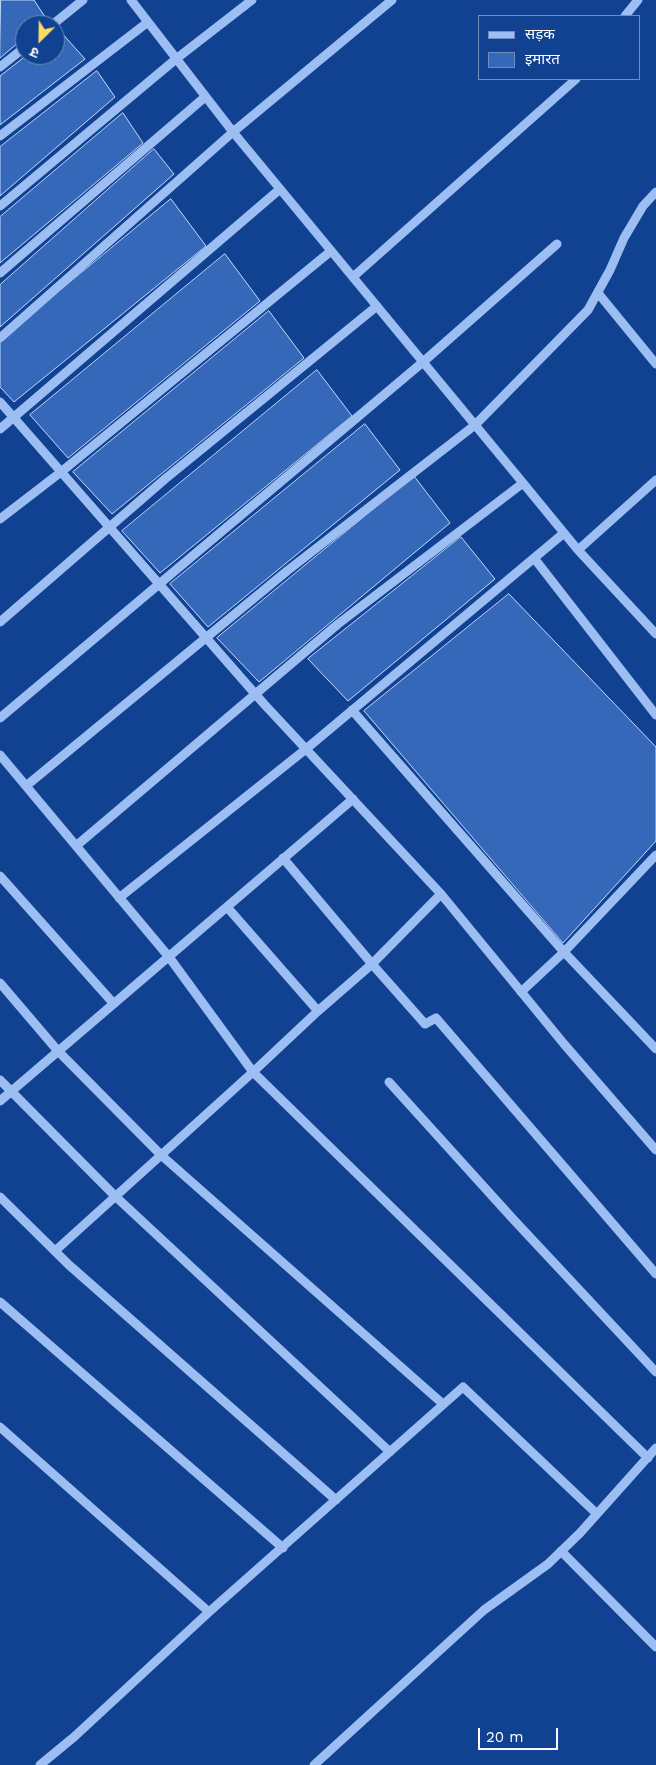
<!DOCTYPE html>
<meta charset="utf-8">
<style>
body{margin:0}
#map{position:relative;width:656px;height:1765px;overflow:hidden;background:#114191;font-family:"Work Sans","Noto Sans Devanagari",sans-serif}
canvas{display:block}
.legend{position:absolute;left:478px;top:15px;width:162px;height:65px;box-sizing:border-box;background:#114191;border:1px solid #708dbd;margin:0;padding:6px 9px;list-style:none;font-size:15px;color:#fff}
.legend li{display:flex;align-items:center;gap:10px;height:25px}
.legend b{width:25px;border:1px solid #708dbd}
.north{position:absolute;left:15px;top:15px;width:50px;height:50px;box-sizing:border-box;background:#114191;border:1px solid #708dbd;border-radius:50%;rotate:203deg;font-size:14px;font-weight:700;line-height:20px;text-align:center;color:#fff}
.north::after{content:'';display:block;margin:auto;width:18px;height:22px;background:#ffdb5e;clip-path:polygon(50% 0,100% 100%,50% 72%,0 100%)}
.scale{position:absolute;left:478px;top:1728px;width:80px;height:22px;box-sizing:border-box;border:2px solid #fff;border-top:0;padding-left:6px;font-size:15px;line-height:18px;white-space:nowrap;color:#fff;-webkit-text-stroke:4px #114191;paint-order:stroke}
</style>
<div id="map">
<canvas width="656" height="1765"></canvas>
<ul class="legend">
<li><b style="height:6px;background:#9dbef2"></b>सड़क</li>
<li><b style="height:14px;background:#3568b8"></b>इमारत</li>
</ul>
<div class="north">उ</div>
<div class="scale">20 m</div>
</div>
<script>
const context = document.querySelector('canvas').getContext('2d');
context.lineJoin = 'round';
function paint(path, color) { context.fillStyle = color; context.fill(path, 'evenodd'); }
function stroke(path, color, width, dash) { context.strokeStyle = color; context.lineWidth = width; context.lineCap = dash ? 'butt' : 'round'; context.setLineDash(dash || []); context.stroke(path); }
const building = new Path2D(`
 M1 0H34L47 20 40 25H25V37L0 58Z
 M59 30 85 59 0 125V76L27 55H55V33Z
 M97 71 115 97 0 196V147Z
 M123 113 143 143 0 263V217Z
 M154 149 174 174 0 327V285Z
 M171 199 206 246 14 402 0 387V340Z
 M225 254 260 301 68 458 30 415Z
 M269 311 304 358 112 514 73 472Z
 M317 370 352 416 160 573 122 531Z
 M365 424 400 470 208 627 170 584Z
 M414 476 450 523 259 682 217 638Z
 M461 537 495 579 348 701 308 659Z
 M509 594 656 747V841L563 943 364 711Z`);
const minor = new Path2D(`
 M131 0 233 132 523 483 578 550 656 634
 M625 16 638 0
 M52 25 83 0
 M0 67 25 47
 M0 136 148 22
 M0 206 176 59 252 0
 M0 273 205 97
 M353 277 576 79
 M598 293 656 364
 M0 338 233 132 392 0
 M0 402 264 704 441 894 564 1044 656 1150
 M0 429 280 189
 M0 519 61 472 331 251
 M578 550 656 480
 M534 558 656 715
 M0 622 165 479 377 306
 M352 710 564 952 656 1049
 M0 718 423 362 557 244
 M0 755 169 957 253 1072 648 1458
 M26 786 287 571 475 425 588 310 610 270 624 238 643 206 656 192
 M76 846 338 624 523 483
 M283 858 372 964 425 1024 436 1018 656 1274
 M0 876 114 1004
 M119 898 306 749 564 533
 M227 907 318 1011
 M0 983 58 1051 161 1155 443 1404
 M521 992 564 952 656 855
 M0 1080 115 1196 390 1452
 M389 1082 513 1219 656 1372
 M0 1101 353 799
 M0 1197 69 1265 336 1500
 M55 1251 253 1072 318 1011 372 964 441 894
 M0 1302 283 1548
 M0 1427 209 1612
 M561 1551 656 1647
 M40 1765 74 1737 209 1612 463 1387 597 1514
 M314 1765 484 1610 548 1564 580 1533 656 1448`);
paint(building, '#3568b8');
stroke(building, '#c4dafd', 1);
stroke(minor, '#9dbef2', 9);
</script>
